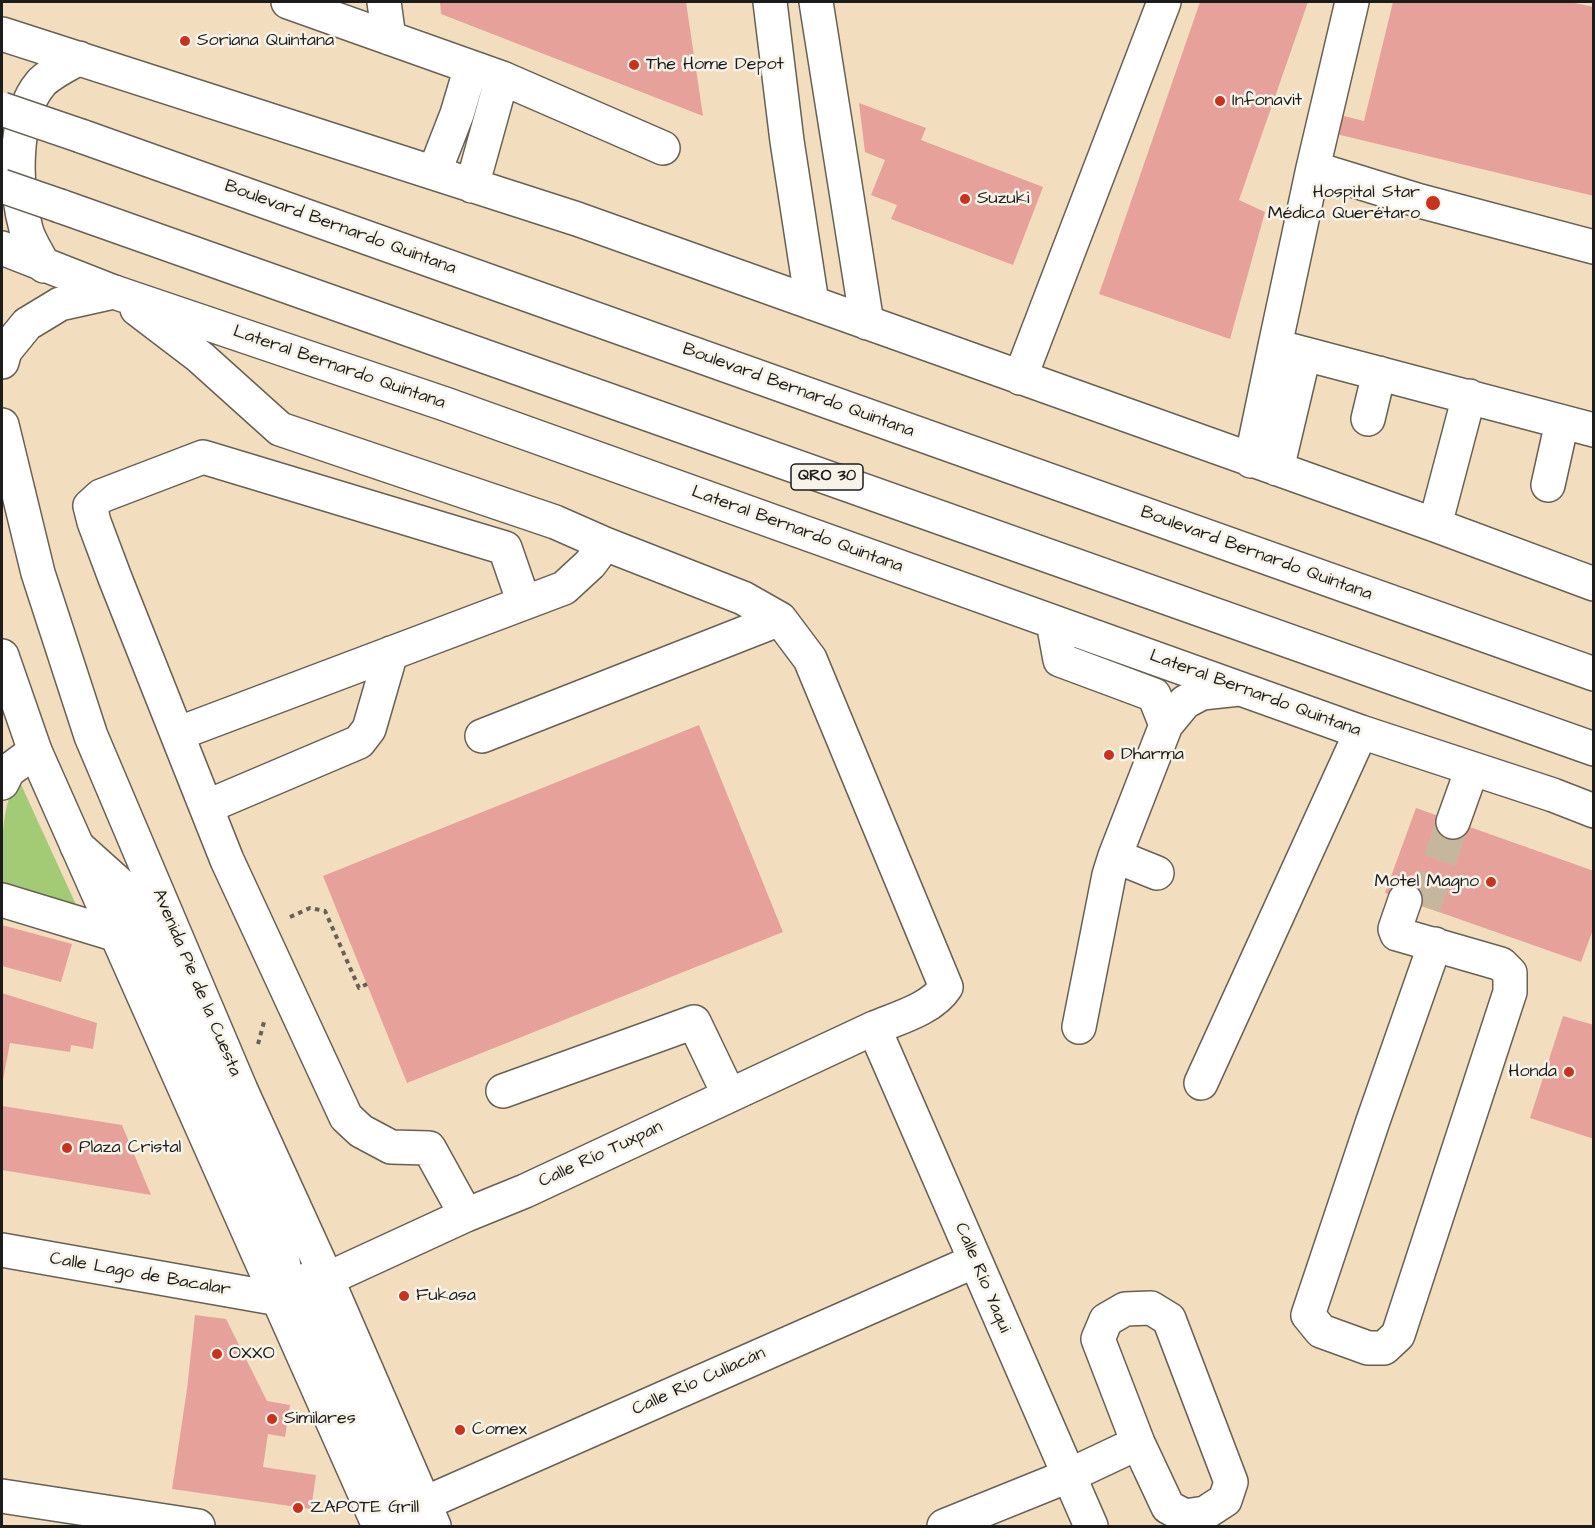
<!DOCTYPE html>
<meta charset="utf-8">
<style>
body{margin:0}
#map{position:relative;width:1595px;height:1528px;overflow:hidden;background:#f2ddbf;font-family:"Architects Daughter",sans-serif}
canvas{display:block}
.frame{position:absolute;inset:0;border:3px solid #1c1c1c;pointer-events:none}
</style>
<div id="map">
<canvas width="1595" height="1528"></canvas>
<div class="frame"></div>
</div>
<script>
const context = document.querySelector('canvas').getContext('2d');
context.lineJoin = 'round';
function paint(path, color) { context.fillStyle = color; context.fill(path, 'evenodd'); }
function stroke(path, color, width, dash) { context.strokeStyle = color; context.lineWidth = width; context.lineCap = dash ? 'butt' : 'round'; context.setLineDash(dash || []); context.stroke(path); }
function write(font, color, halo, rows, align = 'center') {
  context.font = font + ' "Architects Daughter",sans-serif'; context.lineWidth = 5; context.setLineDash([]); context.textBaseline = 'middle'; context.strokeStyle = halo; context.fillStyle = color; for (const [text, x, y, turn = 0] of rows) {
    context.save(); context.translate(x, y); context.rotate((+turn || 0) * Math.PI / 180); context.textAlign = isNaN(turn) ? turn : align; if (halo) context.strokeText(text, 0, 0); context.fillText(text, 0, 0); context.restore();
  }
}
const green = new Path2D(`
 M18 778 78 909 2 887C2 851 0 806 18 778Z`);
const building = new Path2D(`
 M440 2H686L703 116 441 14Z
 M1200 2H1308L1239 200 1265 212 1230 339 1099 294Z
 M1393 2H1570L1594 7V196L1332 133 1336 114 1364 121Z
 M859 103 926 128 921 140 1043 187 1013 265 891 219 897 205 871 195 885 160 865 152Z
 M699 725 783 932 407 1083 323 876Z
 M1416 808 1594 871V927L1581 962 1385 893Z
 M2 925 72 944 61 982 2 966Z
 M2 993 97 1023 93 1049 71 1045 70 1052 10 1043 2 1085Z
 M1563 1016 1594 1025V1139L1530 1118Z
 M2 1106 122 1125 151 1195 2 1170Z
 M195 1315 226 1319 267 1401 290 1405 285 1437 268 1434 263 1467 316 1475 311 1509 172 1489 187 1389Z`);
const minorTunnel = new Path2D(`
 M1424 907 1453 822`);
const path = new Path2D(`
 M290 917 310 908 325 911 359 988 367 984
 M258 1044 264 1022`);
const minor = new Path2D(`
 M288 2 502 78 663 148
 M384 2 389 38
 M770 2 787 141 812 303
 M816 2 867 323
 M2 34 577 219 1435 525 1594 584
 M1313 168 1352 2
 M434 173 457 114 471 67
 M472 186 502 78
 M1594 247 1420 201 1313 168 1275 346 1594 430
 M2 248 114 292 445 404 1361 732 1553 795 1594 811
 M44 266C38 254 29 241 26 229 15 188 12 117 41 83 50 73 68 65 79 58
 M137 309 200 357 280 429 555 522 605 544 590 564 564 588 177 734
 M1020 378 1164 2
 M1368 419 1379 373
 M1251 461 1275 346
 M1277 469 1304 355
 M1548 485 1562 422
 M1435 525 1469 396
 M1053 622 1060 660 1154 695 1166 725
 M482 736 780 619
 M2 783 8 771 35 751
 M206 807 359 742 369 729 391 653
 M1453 822 1472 769
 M77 846 136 899 276 1216 292 1318
 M1157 873 1115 856 1166 725 1185 702 1202 693 1239 689
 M2 900 117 935
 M1405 900 1395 929 1397 934 1501 964 1510 973V992L1398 1335 1384 1348H1368L1321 1331 1308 1315 1373 1121 1435 944
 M1079 1027 1109 875 1115 856
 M874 1028 1091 1526
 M1201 1083 1361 732
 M503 1091 694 1022 729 1095
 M466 1215 429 1148 391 1147 361 1131 346 1117 227 860 115 578 94 522 90 506 101 496 203 457 505 548 524 603
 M2 1250 279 1299
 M327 1279 466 1215 525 1191 874 1028C898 1018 932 1009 946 987L810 659 780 619 743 598 605 544
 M306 1280 314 1328 401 1526
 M1151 1308 1169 1319 1231 1482 1225 1500 1205 1513 1185 1516 1168 1507 1138 1443 1098 1339 1106 1320 1125 1309Z
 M2 1496 198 1526
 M423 1504 975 1261
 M944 1526 1068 1476 1138 1443`);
const major = new Path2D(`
 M81 136 1594 674
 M60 206 1594 749
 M2 362 5 351 27 324 60 304 114 292
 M2 425 38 573 91 736 241 1090 327 1279 434 1526
 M2 656 35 751 379 1526`);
const majorBridge = new Path2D(`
 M2 109 81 136
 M2 186 60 206`);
const markers = [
 [185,41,6,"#c8321e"],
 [634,65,6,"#c8321e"],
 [1220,101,6,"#c8321e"],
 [965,199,6,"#c8321e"],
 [1433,203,8,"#c8321e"],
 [1109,755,6,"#c8321e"],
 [1491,882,6,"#c8321e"],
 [1569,1072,6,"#c8321e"],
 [67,1148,6,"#c8321e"],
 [404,1296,6,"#c8321e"],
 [217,1354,6,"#c8321e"],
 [272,1419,6,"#c8321e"],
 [460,1430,6,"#c8321e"],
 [298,1508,6,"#c8321e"]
];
const shields = [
 [827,477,72]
];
const shieldNames = [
 ["QRO 30",827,477]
];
const poiNames = [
 ["Soriana Quintana",197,41],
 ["The Home Depot",646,65],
 ["Infonavit",1232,101],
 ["Hospital Star",1420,193,"right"],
 ["Médica Querétaro",1420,214,"right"],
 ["Suzuki",977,199],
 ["Dharma",1121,755],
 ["Motel Magno",1479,882,"right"],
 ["Honda",1557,1072,"right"],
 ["Plaza Cristal",79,1148],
 ["Fukasa",416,1296],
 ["OXXO",229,1354],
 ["Similares",284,1419],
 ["Comex",472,1430],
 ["ZAPOTE Grill",310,1508]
];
const streetNames = [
 ["Boulevard Bernardo Quintana",340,228,20],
 ["Lateral Bernardo Quintana",339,368,19],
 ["Boulevard Bernardo Quintana",798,391,20],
 ["Lateral Bernardo Quintana",797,530,20],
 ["Boulevard Bernardo Quintana",1256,554,20],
 ["Lateral Bernardo Quintana",1255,694,20],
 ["Avenida Pie de la Cuesta",196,983,67],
 ["Calle Río Tuxpan",601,1155,-25],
 ["Calle Lago de Bacalar",140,1275,10],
 ["Calle Río Yaqui",982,1278,67],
 ["Calle Río Culiacán",699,1382,-24]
];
paint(green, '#a3ca74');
paint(building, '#e7a19b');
stroke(minorTunnel, '#c7b69e', 33, [33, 16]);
stroke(minor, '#676055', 36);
stroke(major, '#676055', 36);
stroke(path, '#676055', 4, [4.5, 4.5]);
stroke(minor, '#fff', 33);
stroke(major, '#fff', 33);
stroke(majorBridge, '#676055', 36, []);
stroke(majorBridge, '#fff', 33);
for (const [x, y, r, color] of markers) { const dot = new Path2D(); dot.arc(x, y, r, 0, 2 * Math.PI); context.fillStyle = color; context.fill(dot); stroke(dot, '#f7f3e8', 2); }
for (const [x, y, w] of shields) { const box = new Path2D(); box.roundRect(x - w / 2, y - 13, w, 26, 4.5); context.fillStyle = '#f7f3e8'; context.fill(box); stroke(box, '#1c1c1c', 1.5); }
write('bold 16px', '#1c1c1c', null, shieldNames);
write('18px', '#1c1c1c', '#f7f3e8', poiNames, 'left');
write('18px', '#1c1c1c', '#f7f3e8', streetNames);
</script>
